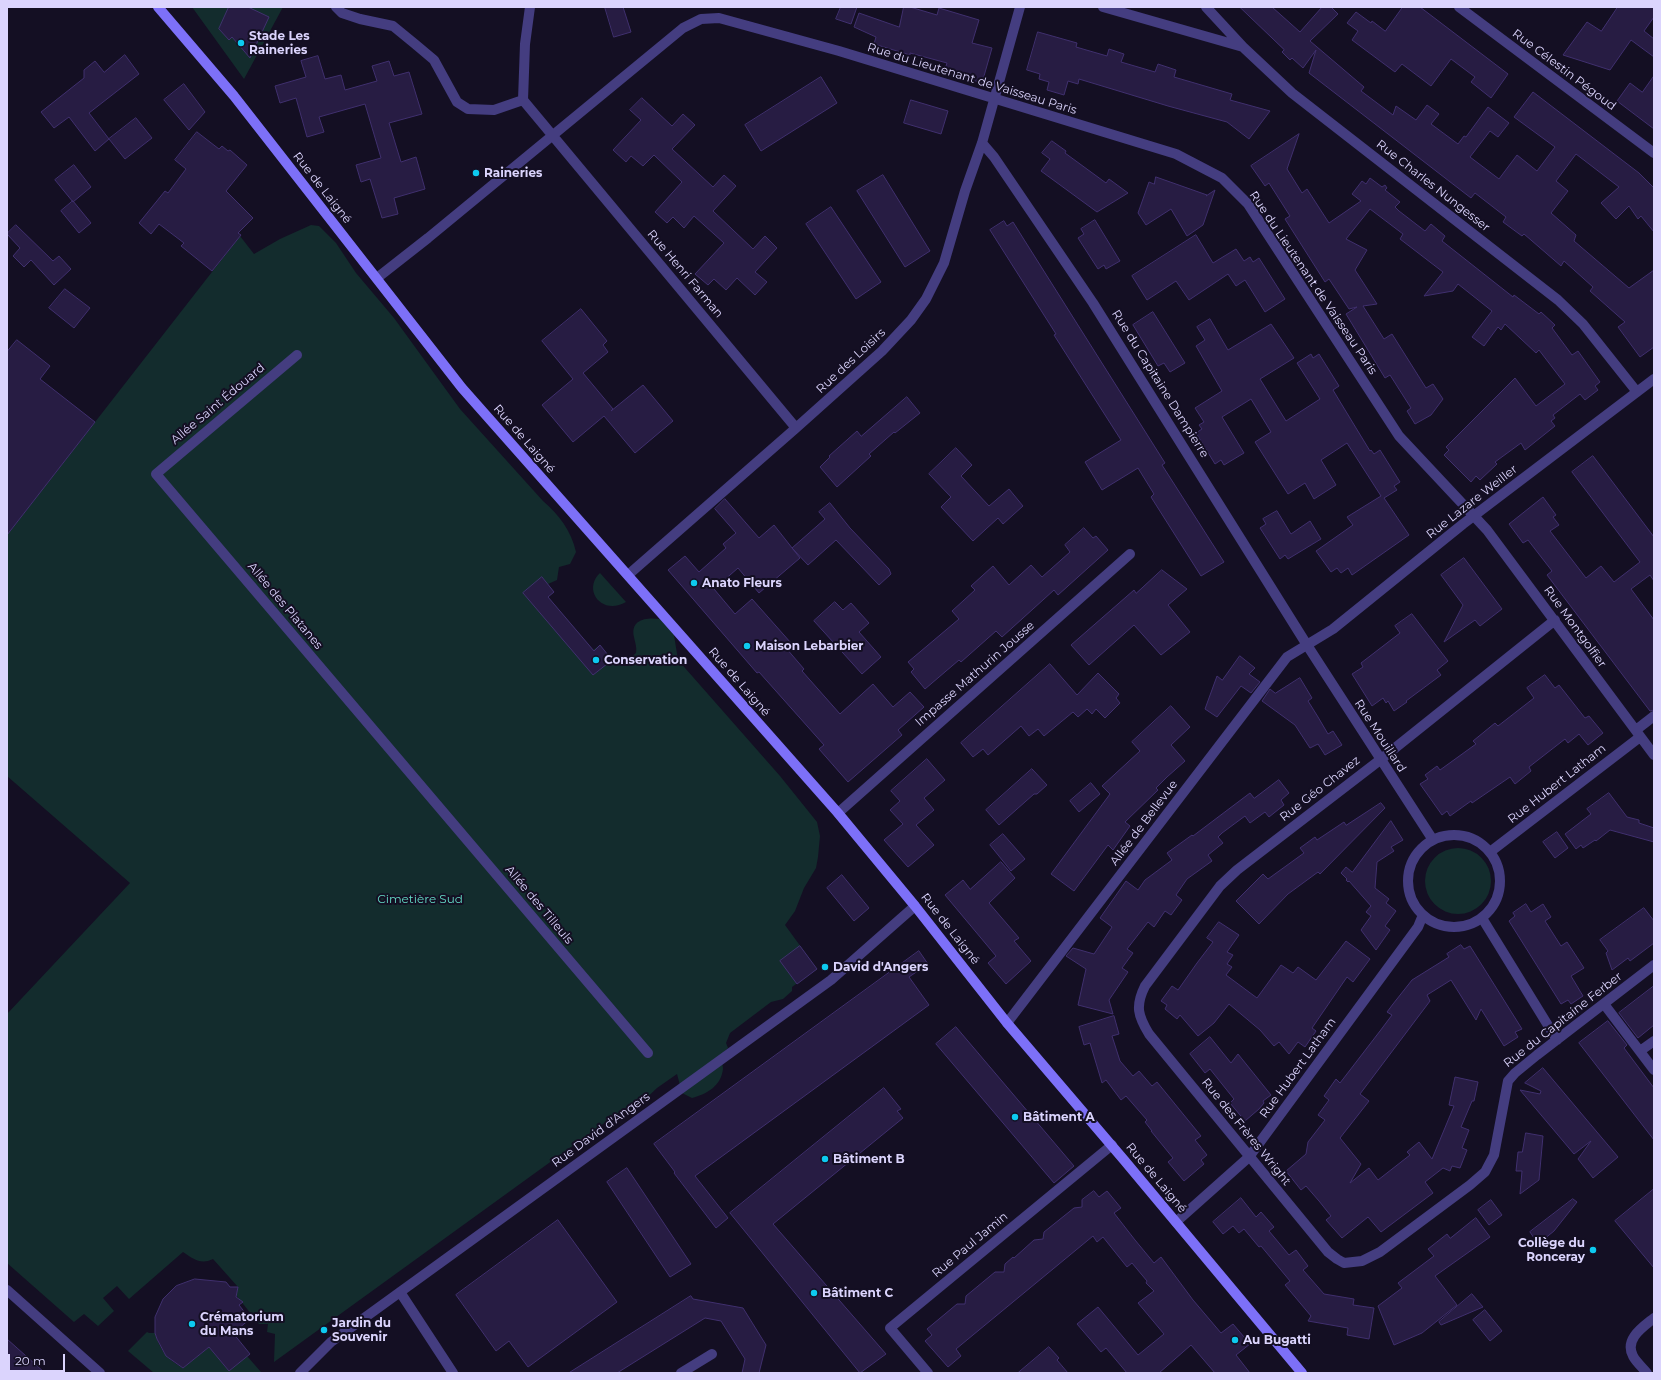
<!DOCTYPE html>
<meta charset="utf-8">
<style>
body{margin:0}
#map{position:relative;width:1661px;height:1380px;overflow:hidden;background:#140f23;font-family:Montserrat,sans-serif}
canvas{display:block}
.frame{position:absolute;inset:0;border:8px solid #dbd4fd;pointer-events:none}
.scale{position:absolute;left:8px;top:1354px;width:57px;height:18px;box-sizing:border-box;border:2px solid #dbd4fd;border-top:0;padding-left:5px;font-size:12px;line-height:14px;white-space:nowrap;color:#dbd4fd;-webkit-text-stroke:3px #140f23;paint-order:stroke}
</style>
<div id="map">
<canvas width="1661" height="1380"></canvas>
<div class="frame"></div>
<div class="scale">20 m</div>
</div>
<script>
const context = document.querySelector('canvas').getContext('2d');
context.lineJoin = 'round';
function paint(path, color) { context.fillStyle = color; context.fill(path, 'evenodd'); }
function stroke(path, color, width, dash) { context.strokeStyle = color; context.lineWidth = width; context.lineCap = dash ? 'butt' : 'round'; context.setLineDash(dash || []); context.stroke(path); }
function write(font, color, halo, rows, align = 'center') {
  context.font = font + ' Montserrat,sans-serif'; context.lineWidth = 4; context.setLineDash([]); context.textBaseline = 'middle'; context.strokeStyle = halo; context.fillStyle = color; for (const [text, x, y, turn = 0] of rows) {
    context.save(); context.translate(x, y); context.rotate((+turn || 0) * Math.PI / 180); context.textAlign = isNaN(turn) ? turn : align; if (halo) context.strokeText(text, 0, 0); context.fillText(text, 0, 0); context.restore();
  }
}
const green = new Path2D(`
 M192 7H283L244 79Z
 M311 225 319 226 336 243 356 273 394 318 460 409 543 501C559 515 571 530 576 552L570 564 559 567 557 580 548 584 554 592 548 597 593 650 600 645 612 660 629 659 636 653C637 646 635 643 634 637 630 619 647 617 660 619L674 635 678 660 780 776 817 822 820 836 818 857 816 868 804 888 795 911 785 925 817 969 792 987V991L783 999 771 1002 730 1033 726 1043 728 1048 720 1056C721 1060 723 1065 723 1069 721 1086 707 1094 692 1098L682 1093 677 1074 657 1088 638 1106 623 1114 618 1113 274 1362 275 1334 267 1332 268 1324H259L236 1295 238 1287 213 1259C201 1265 193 1259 183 1252L129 1299 117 1286 103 1298 114 1311 98 1326 84 1314 74 1322 7 1263V1014L130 883 7 776V535L240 236 254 254 280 239Z
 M600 573 626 602C602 616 582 590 600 573Z
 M1425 881a33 33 0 1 1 66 0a33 33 0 1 1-66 0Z
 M147 1332 149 1333H155C159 1348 167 1359 181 1367L183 1368 209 1347 229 1371 247 1356 261 1372 154 1373 128 1351Z`);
const building = new Path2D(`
 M229 7H248L269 17 250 58 232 37 229 40 219 29Z
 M605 7H623L631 32 614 37Z
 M841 7H857L851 24 836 19Z
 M904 7H910L937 15 939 8 979 20 972 43 992 48 982 83 944 72 947 63 910 53V55L874 44 876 37 854 27 859 13 899 27Z
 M1240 7H1272L1300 32 1322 7H1331L1338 14 1310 41 1364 87 1361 91 1393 115 1396 106 1416 120 1427 105 1439 114 1431 124 1458 144 1464 136 1466 137 1488 107 1509 123 1498 137 1490 131 1470 157 1499 179 1517 155 1537 171 1555 147 1514 117 1533 92 1639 173 1654 188V232L1641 216 1638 219 1629 206 1616 219 1601 203 1619 187 1576 154 1556 181 1568 191 1551 213 1576 235 1574 241 1629 288 1654 270V347L1640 357 1618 327 1625 322 1590 291 1593 287 1564 261 1561 266 1524 234 1522 236 1503 222 1506 217 1475 193 1471 198 1309 73 1316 50 1303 68 1292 58 1290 60 1282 52 1284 50Z
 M1403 7H1420L1508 74 1491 98 1471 82 1475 77 1451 59 1431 86 1402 64 1395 72 1352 40 1358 31 1347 23 1356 12 1371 23 1372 21 1385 31Z
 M1618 7H1654V17L1644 31 1654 39V57L1631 40 1610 70 1563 55 1587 22 1601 31Z
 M1038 32 1077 43 1076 47 1107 56 1109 49 1124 54 1121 62 1155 72 1158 64 1176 70 1174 77 1232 94 1230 100 1270 111 1249 139 1227 122 1168 106 1079 79 1078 84 1068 81 1064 95 1047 90 1049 82 1039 79 1040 74 1027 70Z
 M125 55 139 74 89 113 109 139 95 151 69 117 54 128 41 112 84 78V70L95 61 104 72Z
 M318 56 325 79 341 75 345 90 377 81 372 66 389 61 394 76 409 72 422 114 389 123 401 162 416 157 425 189 394 198 398 214 382 218 370 179 361 182 356 165 381 158 365 104 319 117 324 132 307 137 296 98 280 103 275 86 306 77 301 61Z
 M1654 76V129L1617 101 1630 83 1642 92Z
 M821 77 837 103 761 151 745 125Z
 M184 84 205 112 189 130 164 100Z
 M642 98 672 126 683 114 695 125 672 149 713 187 724 175 736 186 713 211 753 249 765 236 777 248 755 272 767 282 755 295 737 278 726 290 714 279 708 285 695 274 724 243 694 216 684 228 673 217 667 223 655 212 682 182 654 155 643 166 631 156 626 162 613 150 641 120 630 110Z
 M911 100 948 111 941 134 904 123Z
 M136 118 152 138 125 159 109 139Z
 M197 132 219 149 222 146 228 151 230 150 247 165 226 191 253 218 238 233 241 235 212 271 181 246 184 243 159 224 151 234 139 223 165 191 168 193 186 169 175 160Z
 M1299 134 1287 169 1302 193 1307 189 1329 223 1361 201 1352 194 1362 181 1366 184 1370 178 1382 187 1385 185 1387 188 1385 190 1400 202 1395 207 1399 211 1425 231 1431 224 1445 236 1442 241 1456 252 1513 297 1514 295 1539 314 1541 312 1555 325 1552 328 1572 355 1578 351 1600 382 1595 386 1598 390 1585 400 1580 394 1553 415 1555 418 1551 421 1555 426 1525 450 1521 443 1495 462 1497 464 1480 480 1476 476 1471 482 1444 455 1449 450 1446 447 1515 378 1536 406 1565 384 1539 350 1536 353 1505 324 1501 330 1498 327 1484 346 1472 337 1492 311 1458 284 1453 291 1424 296 1443 272 1400 239 1403 234 1370 209 1346 239 1367 250 1355 270 1377 304 1363 306 1384 339 1392 334 1426 388 1433 384 1443 399 1431 415 1415 424 1407 411 1411 408 1390 375 1385 378 1346 314 1357 307 1349 309 1329 279 1325 282 1285 219 1290 216 1269 183 1265 186 1251 166Z
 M1052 141 1066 151 1065 153 1106 183 1109 179 1128 193 1097 212 1041 171 1050 159 1042 153Z
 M74 165 91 187 73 202 55 180Z
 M883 175 930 251 905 267 857 191Z
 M1156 177 1207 195 1206 196 1215 190 1203 225 1187 236 1171 209 1146 225 1138 213 1149 182 1154 184Z
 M73 201 91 223 79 233 61 211Z
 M831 207 881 282 856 299 806 224Z
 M1095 220 1120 261 1106 269 1104 265 1098 269 1078 238 1084 234 1081 229Z
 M1004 221 1007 226 1013 222 1023 238 1165 463 1162 465 1224 562 1201 576 1151 497 1154 494 1138 468 1102 490 1085 462 1121 440 1054 335 1056 334 990 230Z
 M16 225 53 261 59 256 71 269 54 285 31 260 24 267 13 256 20 248 7 234Z
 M1196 235 1213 263 1236 249 1244 261 1250 257 1253 262 1259 258 1285 299 1265 312 1245 280 1236 286 1228 274 1189 300 1176 281 1147 300 1132 276Z
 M65 289 90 308 74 328 49 308Z
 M581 309 607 341 603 345 608 352 583 373 613 409 611 411 643 385 673 421 635 453 604 416 573 442 542 405 573 379 542 341Z
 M1153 312 1185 363 1170 372 1164 363 1158 366 1133 325Z
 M1210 319 1228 350 1271 324 1294 358 1260 379 1286 421 1320 399 1297 363 1311 354 1313 358 1319 354 1339 386 1333 390 1339 400 1370 451 1371 450 1374 454 1380 450 1400 482 1394 486 1397 490 1384 498 1409 535 1352 575 1348 568 1341 573 1337 568 1331 572 1316 551 1353 525 1347 517 1381 496 1347 443 1321 460 1336 485 1314 499 1305 483 1288 494 1255 442 1271 432 1251 399 1222 417 1244 453 1224 465 1221 460 1215 464 1196 433 1202 429 1199 425 1204 422 1195 408 1222 391 1196 346 1205 340 1197 327Z
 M17 340 50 366 40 379 95 422 7 535V352Z
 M907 397 920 413 895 433 894 432 869 454 871 456 837 487 820 467 830 457 829 456 857 431 861 436Z
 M956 448 972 465 961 476 989 506 1009 489 1023 506 1003 524 998 518 973 541 941 507 951 497 929 474Z
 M1593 456 1654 537V581L1650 575 1631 589 1654 620V710L1650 711 1547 575 1552 571 1528 540 1523 543 1509 524 1543 497 1556 515 1553 517 1559 525 1550 531 1586 578 1601 566 1614 582 1640 562 1572 472Z
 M725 499 759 538 774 525 800 558 759 593 738 568 714 589 735 614 752 599 791 643 786 648 804 669 802 671 840 714 873 684 893 707 910 692 924 707 898 730 902 735 848 782 819 749 824 745 759 672 757 673 668 570 685 556 699 572 726 548 723 544 736 533 715 509Z
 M830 503 850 528 889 569 891 574 879 585 836 540 808 565 792 548 825 519 819 512Z
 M1277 511 1291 534 1310 521 1321 539 1288 559 1285 555 1280 559 1260 528 1266 524 1263 519Z
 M1084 528 1093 538 1096 536 1108 550 1058 595 1054 590 1002 637 996 631 961 662 959 660 925 689 911 672 914 669 908 662 959 619 952 611 975 590 971 586 993 566 1009 585 1031 565 1042 577 1070 552 1065 545Z
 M1464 558 1502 609 1480 626 1475 620 1444 642 1463 605 1441 575Z
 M1162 570 1187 589 1168 605 1190 632 1161 655 1134 625 1089 665 1071 645 1134 590 1136 593Z
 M542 577 554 592 548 597 594 651 600 645 612 660 593 675 523 593Z
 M835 602 843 610 851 603 869 623 859 632 881 657 862 674 814 621Z
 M1412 614 1448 661 1437 670 1441 675 1406 701 1407 702 1394 711 1388 701 1386 703 1383 698 1372 706 1352 674 1363 667 1361 663 1400 633 1395 626Z
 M1240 656 1255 668 1249 674 1260 682 1251 693 1241 686 1217 717 1205 709 1217 676 1222 680Z
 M1050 664 1077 695 1098 673 1119 694 1116 698 1120 703 1105 718 1096 709 1092 714 1087 709 1078 717 1073 712 1044 736 1038 729 1029 736 1021 726 988 755 983 749 973 757 961 743Z
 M1545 675 1555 688 1559 685 1585 718 1589 716 1603 733 1588 745 1579 734 1568 743 1565 739 1529 767 1531 771 1515 784 1510 777 1472 803 1471 801 1450 816 1447 811 1442 815 1420 784 1428 779 1425 775 1437 766 1440 770 1476 744 1473 741 1495 723 1498 726 1534 698 1527 688Z
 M1300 678 1312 698 1308 701 1318 717 1328 734 1333 731 1342 745 1325 755 1318 744 1310 748 1295 725 1262 701 1270 689 1275 693Z
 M1171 706 1190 727 1171 745 1185 761 1167 777 1156 788 1158 790 1125 822 1130 826 1113 850 1108 845 1074 891 1051 874 1110 794 1102 786 1140 751 1132 742Z
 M927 759 945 780 924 798 934 810 916 825 934 845 908 867 884 840 903 824 890 810 900 801 891 791Z
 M1032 769 1047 785 1037 794H1034L999 825 986 810Z
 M1279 780 1289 793 1281 800 1284 805 1269 817 1265 812 1250 823 1245 816 1222 833 1218 837 1223 843 1208 855 1212 861 1187 879 1176 895 1182 900 1171 915 1165 911 1154 927 1148 922 1127 949 1133 953 1122 968 1128 972 1109 1000 1113 1014 1078 1005 1086 969 1066 956 1073 948 1094 954 1112 927 1100 918 1126 881 1138 890 1145 880 1172 860 1167 853 1192 835 1193 836 1250 793 1254 798Z
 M1091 783 1100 794 1079 812 1070 801Z
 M1609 793 1627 817 1639 820V823L1654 828V842L1610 830 1596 841 1595 840 1583 848 1581 845 1576 849 1565 834 1591 814 1587 809Z
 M1381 803 1385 808 1320 874 1318 872 1288 894 1259 924 1236 901 1263 874 1268 879 1304 853 1300 848 1315 837 1317 840 1344 822 1346 825Z
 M1391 821 1403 840 1391 847 1394 851 1377 862 1375 888 1389 899 1386 903 1396 911 1385 926 1390 930 1376 950 1361 930 1371 916 1366 912 1371 906 1349 881 1348 882 1346 880 1347 879 1341 873 1346 867 1352 872Z
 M1557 832 1568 848 1555 858 1543 842Z
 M1003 834 1025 859 1011 871 990 845Z
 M1001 862 1015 878 989 903 1019 938 1014 941 1031 961 1006 984 988 963 996 956 945 895 963 880 970 889Z
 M842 875 869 908 854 921 827 888Z
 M1526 904 1531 912 1543 904 1551 917 1545 921 1561 946 1567 942 1584 968 1571 976 1583 996 1571 1004 1568 1000 1561 1004 1509 921 1515 916 1513 913Z
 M1644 908 1654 921V943L1630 961 1628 958 1612 970 1606 953 1608 951 1600 940Z
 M1219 922 1239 935 1227 952 1233 955 1227 964 1232 967 1226 975 1257 998 1281 965 1293 973 1298 967 1316 980 1346 941 1370 959 1353 982 1347 977 1312 1028 1316 1031 1305 1047 1298 1042 1289 1054 1279 1042 1274 1046 1260 1030 1229 1004 1214 1023 1198 1036 1180 1015 1177 1019 1165 1009 1167 1005 1161 1001 1172 986 1178 990 1197 963 1213 942 1207 938Z
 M1461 945 1464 949 1470 946 1522 1029 1515 1032 1518 1037 1504 1046 1481 1009 1476 1020 1451 980 1427 995 1430 1001 1360 1094 1369 1101 1340 1138 1361 1164 1350 1183 1369 1168 1378 1180 1410 1155 1407 1152 1419 1142 1432 1159 1454 1106 1449 1105 1455 1077 1478 1082 1474 1101H1472L1461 1127 1469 1130 1462 1148 1467 1150 1460 1168 1452 1166 1450 1171 1443 1168 1425 1182 1433 1193 1381 1232 1368 1217 1342 1238 1326 1220 1331 1216 1319 1201 1306 1186 1301 1190 1286 1171 1306 1154 1308 1142 1325 1120 1318 1115 1329 1100 1324 1096 1336 1079 1340 1083 1380 1031 1392 1015 1387 1012 1393 1004 1412 980 1449 957 1447 954Z
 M800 946 817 969 797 984 780 961Z
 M919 951 928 964 909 977 929 1005 695 1176 728 1218 716 1228 674 1173 675 1172 654 1144Z
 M1654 986V1025L1638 1038 1619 1013Z
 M1114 1016 1119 1034 1112 1036 1120 1061 1133 1076 1139 1071 1152 1086 1157 1082 1201 1136 1195 1140 1207 1155 1201 1160 1204 1164 1184 1181 1168 1162 1173 1158 1151 1131H1152L1145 1122 1147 1120 1126 1096 1121 1100 1106 1080 1102 1083 1090 1043 1084 1045 1079 1027Z
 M1608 1021 1627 1045 1624 1048 1654 1088V1140L1579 1043Z
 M956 1027 1074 1166 1054 1183 936 1044Z
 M1210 1037 1231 1063 1238 1054 1271 1095 1263 1101 1264 1103 1259 1109 1245 1121 1230 1103 1234 1099 1210 1069 1205 1073 1190 1054Z
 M1543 1068 1618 1157 1593 1178 1578 1159 1591 1141 1574 1154 1520 1090 1540 1094 1541 1091 1525 1083Z
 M884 1088 901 1109 897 1111 903 1118 773 1224 886 1354 860 1373 730 1213Z
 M1526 1133 1543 1136 1539 1180 1520 1194 1522 1171H1516L1518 1152H1522Z
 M627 1168 691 1264 670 1277 607 1182Z
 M1654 1189V1268L1615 1221Z
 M1094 1191 1099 1197 1107 1191 1121 1208 1114 1213 1135 1240 1154 1263 1161 1257 1193 1300 1221 1333 1233 1324 1250 1344 1236 1355 1250 1373H1215L1191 1345 1159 1373H1127L1106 1348 1101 1352 1077 1324 1098 1307 1138 1355 1164 1334 1138 1303 1154 1291 1146 1283 1147 1281 1132 1263 1127 1267 1103 1237 1097 1242 1093 1236 956 1349 961 1356 948 1367 925 1341 932 1335 927 1329 957 1304H965L966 1296 995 1272H1004L1005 1264 1013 1257 1014 1258 1034 1240 1043 1239 1044 1232 1074 1208 1082 1207V1200Z
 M1241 1198 1256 1217 1261 1212 1274 1227 1269 1231 1289 1255 1296 1250 1308 1266 1303 1270 1324 1294 1354 1299 1353 1305 1374 1308 1369 1339 1347 1335 1348 1328 1308 1321 1311 1316 1285 1285 1290 1281 1261 1246 1259 1247 1244 1229 1239 1233 1233 1226 1223 1234 1213 1222Z
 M1573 1199 1577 1202 1554 1231 1538 1244 1530 1232Z
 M1491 1200 1502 1215 1489 1225 1478 1210Z
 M1476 1218 1490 1237 1435 1276 1457 1305 1422 1333 1394 1345 1378 1306 1402 1288 1398 1283 1434 1256 1428 1249 1447 1234 1450 1238Z
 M558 1220 617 1302 528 1367 509 1341 496 1351 456 1295Z
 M195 1279 226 1282 230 1287H238L236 1297 243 1302 239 1305 250 1319 233 1333 250 1354 229 1371 209 1347 183 1368 166 1356 157 1339 155 1333V1317L163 1299 176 1286Z
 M1472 1294 1483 1307 1441 1325 1439 1322Z
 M691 1296 693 1299 743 1308 766 1345 759 1373H742L745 1359 721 1321 705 1318 617 1373H569Z
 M1485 1310 1502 1331 1490 1341 1473 1320Z
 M7 1339 45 1373H7Z
 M1049 1347 1059 1358 1057 1360 1068 1373H1018Z`);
const street = new Path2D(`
 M336 7 342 13 360 19 393 26 415 44 434 60 457 102 468 109 494 110 523 100
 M530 7 525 44 523 100 796 428
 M1103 7 1243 47
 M1206 7 1243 47 1292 93 1558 300 1583 324 1637 392
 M1459 7 1654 153
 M982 143 994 157 1093 303 1307 645 1433 840
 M377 278 428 238 683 28 701 19 719 18 839 51 1176 154 1222 178 1248 204 1399 436 1487 530 1654 755
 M297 355 156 474 648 1053
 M628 575 796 428 882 351 911 320 926 299 944 263 965 191 982 143 1020 7
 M1555 620 1380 760 1237 870 1220 886 1145 986C1135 1006 1138 1016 1149 1034L1328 1252 1337 1259 1344 1263 1362 1261 1380 1252 1470 1185 1485 1172 1494 1155 1508 1081 1515 1073 1537 1055 1654 965
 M1636 730 1654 716
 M838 813 1130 554
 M1408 881a46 46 0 1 1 92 0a46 46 0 1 1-92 0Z
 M1490 852 1640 737
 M1482 918 1557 1040
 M1604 1004 1654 1070
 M1007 1023 1287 657 1333 629 1463 524 1654 379
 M1640 1051 1654 1041
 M1176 1222 1249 1157 1418 927 1423 915
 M7 1290 100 1373
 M400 1292 453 1373
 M300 1373 331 1342 831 980 915 906
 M681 1373 712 1354
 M928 1373 890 1328 1112 1145
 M1647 1373C1643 1368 1636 1362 1633 1356 1624 1339 1643 1327 1654 1318`);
const secondary = new Path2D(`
 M158 7 234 96 462 388 838 813 915 906 1007 1023 1124 1160 1302 1373`);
const markers = [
 [241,43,4,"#0dcaf0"],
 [476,173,4,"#0dcaf0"],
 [694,583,4,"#0dcaf0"],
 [747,646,4,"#0dcaf0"],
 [596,660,4,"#0dcaf0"],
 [825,967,4,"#0dcaf0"],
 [1015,1117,4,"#0dcaf0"],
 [825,1159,4,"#0dcaf0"],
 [1593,1250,4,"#0dcaf0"],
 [814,1293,4,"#0dcaf0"],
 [192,1324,4,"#0dcaf0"],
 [324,1330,4,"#0dcaf0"],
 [1235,1340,4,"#0dcaf0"]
];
const poiNames = [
 ["Stade Les",249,36],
 ["Raineries",249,50],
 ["Raineries",484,173],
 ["Anato Fleurs",702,583],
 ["Maison Lebarbier",755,646],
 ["Conservation",604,660],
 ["David d'Angers",833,967],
 ["Bâtiment A",1023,1117],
 ["Bâtiment B",833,1159],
 ["Collège du",1585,1243,"right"],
 ["Ronceray",1585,1257,"right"],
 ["Bâtiment C",822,1293],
 ["Crématorium",200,1317],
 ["du Mans",200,1331],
 ["Jardin du",332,1323],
 ["Souvenir",332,1337],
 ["Au Bugatti",1243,1340]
];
const streetNames = [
 ["Rue Célestin Pégoud",1564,70,37],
 ["Rue du Lieutenant de Vaisseau Paris",972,79,17],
 ["Rue Charles Nungesser",1433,186,38],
 ["Rue de Laigné",322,188,52],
 ["Rue Henri Farman",685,274,50],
 ["Rue du Lieutenant de Vaisseau Paris",1313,283,56],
 ["Rue des Loisirs",851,361,-43],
 ["Rue du Capitaine Dampierre",1160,384,58],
 ["Allée Saint Édouard",218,404,-40],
 ["Rue de Laigné",524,439,49],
 ["Rue Lazare Weiller",1472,502,-38],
 ["Allée des Platanes",285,606,50],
 ["Rue Montgolfier",1575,627,54],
 ["Impasse Mathurin Jousse",975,674,-41],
 ["Rue de Laigné",739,682,49],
 ["Rue Mouillard",1380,736,57],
 ["Rue Hubert Latham",1557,784,-38],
 ["Rue Géo Chavez",1320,789,-38],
 ["Allée de Bellevue",1144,823,-53],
 ["Allée des Tilleuls",539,905,50],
 ["Rue de Laigné",950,929,52],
 ["Rue du Capitaine Ferber",1563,1020,-38],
 ["Rue Hubert Latham",1298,1068,-54],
 ["Rue David d'Angers",601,1130,-36],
 ["Rue des Frères Wright",1246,1132,51],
 ["Rue de Laigné",1156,1178,50],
 ["Rue Paul Jamin",970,1245,-40]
];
const parkNames = [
 ["Cimetière Sud",420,899]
];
paint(green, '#132c2d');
paint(building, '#271c43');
stroke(building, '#40306e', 1);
stroke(street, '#443d80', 10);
stroke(secondary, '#7d70f8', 10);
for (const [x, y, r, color] of markers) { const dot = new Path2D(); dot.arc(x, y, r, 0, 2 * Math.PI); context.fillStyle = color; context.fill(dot); stroke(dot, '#140f23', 1.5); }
write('bold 12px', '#dbd4fd', '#140f23', poiNames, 'left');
write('12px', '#dbd4fd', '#140f23', streetNames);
write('12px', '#63d9c4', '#140f23', parkNames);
</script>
